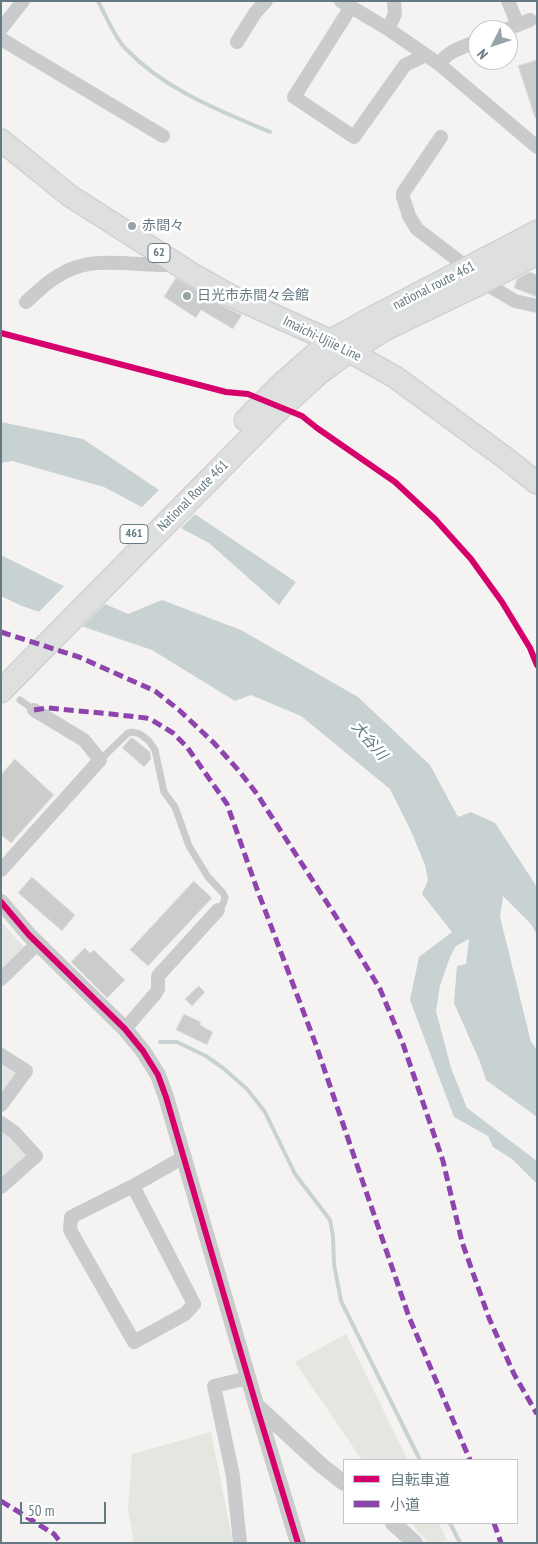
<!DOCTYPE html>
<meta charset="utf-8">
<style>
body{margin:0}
#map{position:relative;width:538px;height:1544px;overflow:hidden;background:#f4f3f2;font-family:"PT Sans Narrow","Noto Sans JP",sans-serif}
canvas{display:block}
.frame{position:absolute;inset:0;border:2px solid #647982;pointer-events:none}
.legend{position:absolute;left:343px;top:1459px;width:175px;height:65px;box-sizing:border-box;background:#fff;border:1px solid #c1c9cd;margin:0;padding:6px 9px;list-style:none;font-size:15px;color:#647982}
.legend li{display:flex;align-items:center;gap:10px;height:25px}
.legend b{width:25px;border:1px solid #c1c9cd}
.north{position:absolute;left:468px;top:20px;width:50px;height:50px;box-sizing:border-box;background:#fff;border:1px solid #c1c9cd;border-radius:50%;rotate:229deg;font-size:14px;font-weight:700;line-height:20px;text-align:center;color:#647982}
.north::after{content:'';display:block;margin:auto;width:18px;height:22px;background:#96a4a9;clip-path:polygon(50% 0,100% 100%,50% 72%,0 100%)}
.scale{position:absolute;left:20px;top:1502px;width:86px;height:22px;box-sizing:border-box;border:2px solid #647982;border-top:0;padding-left:6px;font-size:15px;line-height:18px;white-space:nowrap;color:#647982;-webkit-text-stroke:4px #fff;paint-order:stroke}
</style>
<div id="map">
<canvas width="538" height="1544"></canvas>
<div class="frame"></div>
<ul class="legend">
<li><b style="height:6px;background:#d6006c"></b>自転車道</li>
<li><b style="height:6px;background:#8e44ad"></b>小道</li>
</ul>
<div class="north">N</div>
<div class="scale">50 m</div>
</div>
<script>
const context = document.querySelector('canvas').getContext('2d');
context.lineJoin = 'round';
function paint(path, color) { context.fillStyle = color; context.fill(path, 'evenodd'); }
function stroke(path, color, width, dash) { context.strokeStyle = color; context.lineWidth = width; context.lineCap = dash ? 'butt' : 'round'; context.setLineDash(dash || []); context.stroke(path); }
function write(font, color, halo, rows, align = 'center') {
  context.font = font + ' "PT Sans Narrow","Noto Sans JP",sans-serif'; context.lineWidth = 5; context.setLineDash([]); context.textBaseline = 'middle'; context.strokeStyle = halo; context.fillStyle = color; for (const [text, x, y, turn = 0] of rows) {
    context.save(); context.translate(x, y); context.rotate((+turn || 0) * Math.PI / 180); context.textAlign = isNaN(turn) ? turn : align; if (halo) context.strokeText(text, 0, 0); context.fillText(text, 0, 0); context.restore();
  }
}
const built = new Path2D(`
 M1 922 24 947 1 969Z
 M1 1058 15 1066 16 1074 1 1096Z
 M1 1130 27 1156 1 1180Z`);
const green = new Path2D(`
 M346 1334 408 1460H362L295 1362Z
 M211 1432 233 1543H134L128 1511 132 1454Z
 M411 1523H439L447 1540 439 1543H428Z`);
const water = new Path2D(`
 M1 422 83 439 296 582 279 605 209 543 104 487 12 461 1 463Z
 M1 555 55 582 128 614 162 600 241 630 358 697 430 765 458 817 471 812 495 823 537 887V935L531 924 503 896 500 917 531 1042 537 1050V1117L486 1080 480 1062 454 1003 457 966 466 964 469 939 456 946 450 957 440 986 436 1011 451 1068 467 1108 537 1161V1184L512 1159 493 1147 488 1136 454 1117 410 1000 419 957 452 932 422 894 428 880 425 865 411 831 390 789 301 716 251 695 235 701 152 650 22 606 1 596Z`);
const pier = new Path2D(`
 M161 488 197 512 179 530 140 509Z
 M66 584 107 602 81 628 37 614Z`);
const stream = new Path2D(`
 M98 1C105 14 115 38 125 48 165 90 218 110 270 132
 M160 1042H177L206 1056 223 1068 247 1089 265 1112 295 1174 330 1220 333 1236 334 1264 341 1301 420 1460
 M450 1523 460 1543`);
const building = new Path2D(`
 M537 60V118H535L518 66Z
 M530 272 537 275V297L514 288 517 279Z
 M176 278 225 307 242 315 233 329 201 310 196 318 164 297Z
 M131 738H133L150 752 151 759 144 767 122 748Z
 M15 759 54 795 11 843 1 835V775Z
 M32 877 75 915 62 931 18 893Z
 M194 881 212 898 148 966 130 950Z
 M85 948 90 953 94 950 125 980 107 998 71 962Z
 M199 986 205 992 192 1006 185 999Z
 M184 1014 201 1022 200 1025 213 1032 207 1045 176 1030Z`);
const service = new Path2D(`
 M20 700 34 710
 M100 760 128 733 133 732 140 734 149 741 155 750 164 792 175 807 189 846 208 877 223 893 225 897 223 904 218 910`);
const minor = new Path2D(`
 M341 1 388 29 439 64 537 147
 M508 1 518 25
 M351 7 294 97 354 137 405 65 426 55
 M1 29 23 1
 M388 29 395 14 394 1
 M505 30 530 20
 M1 39 163 136
 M237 42 255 13 266 1
 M439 64C448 51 463 47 478 41
 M441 137 403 193V197L409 216 417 229 485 281 488 285 515 301 537 306
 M26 302C41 288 57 273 77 267 100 259 139 265 164 265L173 262
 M1 870 100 760 84 740 34 710
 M1 979 37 944
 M125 1029 155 994 158 989V976L218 910
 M1 1055 26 1071 1 1105
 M1 1123 14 1132 36 1156 1 1187
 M133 1186 194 1304 185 1314 134 1342 70 1230 71 1217 133 1186 184 1157
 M240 1543 233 1476 214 1386 248 1378`);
const tertiary = new Path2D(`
 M1 902 29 935 125 1029 143 1051 158 1075 166 1097 257 1408 298 1543
 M256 1405 321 1465 344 1483
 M393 1523 415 1543`);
const primary = new Path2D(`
 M1 140 70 196 194 275 231 296 331 341 395 377 504 457 537 483`);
const trunk = new Path2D(`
 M246 420 283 383 331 341 378 315 537 232
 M1 691 276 412 319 373 349 351 387 328 485 281 537 253`);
const quiet = new Path2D(`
 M1 632 79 657 155 691 179 710 214 743 240 772 257 794 342 926 380 989 403 1044 443 1161 462 1242 489 1318 514 1374 537 1414
 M34 710 48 708 111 714 146 718 152 720 173 733 187 747 227 804 257 889 316 1045 409 1317 470 1460
 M1 1501 54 1534 61 1543
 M494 1523 501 1543`);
const cycleway = new Path2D(`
 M1 333 226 392 248 394 302 416 317 428 395 482 435 519 471 559 502 602 530 648 537 665
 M1 902 29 935 125 1029 143 1051 158 1075 166 1097 257 1408 298 1543`);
const markers = [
 [132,226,5,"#96a4a9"],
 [187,296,5,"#96a4a9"]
];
const shields = [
 [159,253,22],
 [134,534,28]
];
const shieldNames = [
 ["62",159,253],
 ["461",134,534]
];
const poiNames = [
 ["赤間々",142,226],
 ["日光市赤間々会館",197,296]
];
const streetNames = [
 ["national route 461",434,286,-27],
 ["Imaichi-Ujiie Line",322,339,26],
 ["National Route 461",193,496,-45]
];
const waterNames = [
 ["大谷川",369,741,49]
];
paint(built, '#e4e5e4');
paint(green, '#e4e6e0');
paint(water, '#c8d2d3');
paint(pier, '#f4f3f2');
stroke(stream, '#c8d2d3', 4);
paint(building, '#cbcccc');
stroke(building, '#e3e2e2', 1);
stroke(primary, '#d1d1d1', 24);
stroke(trunk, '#d1d1d2', 25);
stroke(service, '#cacbcc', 7);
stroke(minor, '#cacbcc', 14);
stroke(tertiary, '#cacbcc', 16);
stroke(primary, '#dedfdf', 21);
stroke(trunk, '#dedfdf', 22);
stroke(quiet, '#8e44ad', 5, [10, 5]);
stroke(cycleway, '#d6006c', 6);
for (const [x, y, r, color] of markers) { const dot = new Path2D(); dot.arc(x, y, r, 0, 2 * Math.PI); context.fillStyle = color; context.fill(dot); stroke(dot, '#fff', 2); }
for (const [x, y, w] of shields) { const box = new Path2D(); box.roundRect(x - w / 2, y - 9.5, w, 19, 4); context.fillStyle = '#fff'; context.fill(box); stroke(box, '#647982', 1); }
write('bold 12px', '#647982', null, shieldNames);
write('14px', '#647982', '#fff', poiNames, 'left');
write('14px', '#647982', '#fff', streetNames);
write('italic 15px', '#5f7b7f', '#fff', waterNames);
</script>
